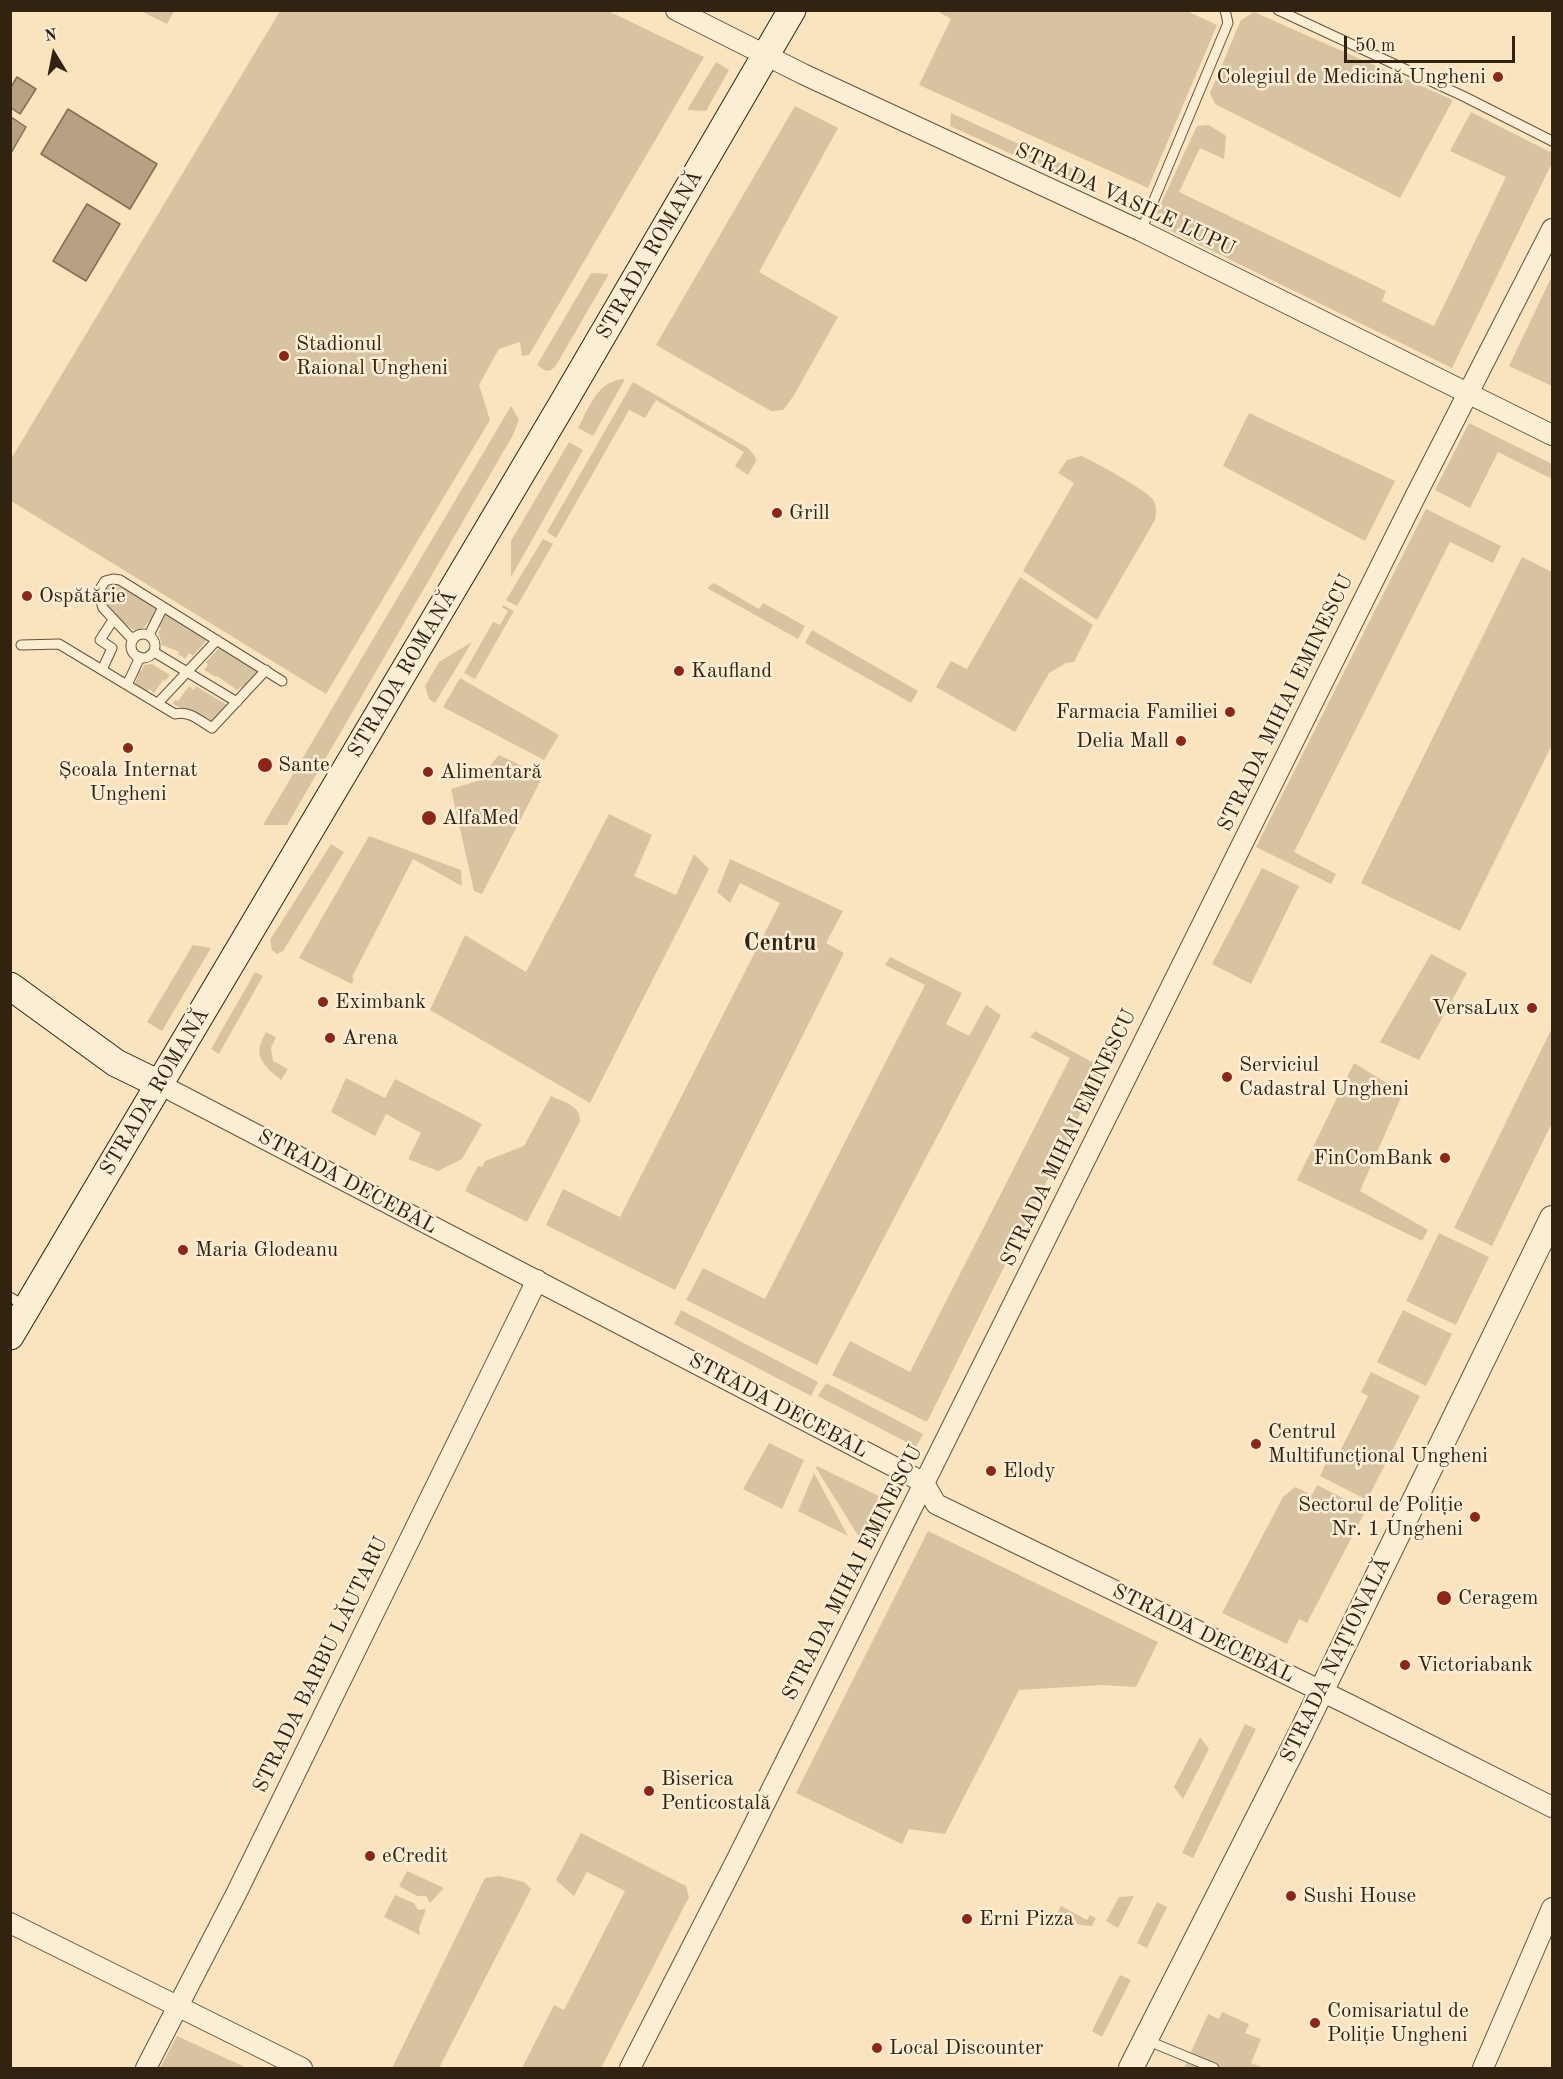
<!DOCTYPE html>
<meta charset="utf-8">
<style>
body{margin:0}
#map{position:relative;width:1563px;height:2079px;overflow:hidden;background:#fae4be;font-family:"Old Standard TT",serif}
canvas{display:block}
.frame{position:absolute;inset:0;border:12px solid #312310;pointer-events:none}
.north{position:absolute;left:24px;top:24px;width:60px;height:60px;-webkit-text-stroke:4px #fcedd5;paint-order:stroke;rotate:350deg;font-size:16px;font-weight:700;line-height:24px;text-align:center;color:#312310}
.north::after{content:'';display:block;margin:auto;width:21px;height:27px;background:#312310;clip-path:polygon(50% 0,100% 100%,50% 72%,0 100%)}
.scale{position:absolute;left:1344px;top:36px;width:171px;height:27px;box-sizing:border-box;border:3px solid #312310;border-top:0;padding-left:8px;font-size:18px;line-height:21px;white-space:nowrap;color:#312310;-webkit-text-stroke:4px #fcedd5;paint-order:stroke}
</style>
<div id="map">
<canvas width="1563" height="2079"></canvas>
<div class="frame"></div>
<div class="north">N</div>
<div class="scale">50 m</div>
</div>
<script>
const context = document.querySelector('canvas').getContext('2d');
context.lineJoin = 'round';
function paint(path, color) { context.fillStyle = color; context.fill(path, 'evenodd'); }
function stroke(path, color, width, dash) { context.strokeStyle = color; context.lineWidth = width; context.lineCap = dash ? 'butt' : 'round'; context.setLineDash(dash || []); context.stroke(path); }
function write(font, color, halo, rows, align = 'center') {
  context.font = font + ' "Old Standard TT",serif'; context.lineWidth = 5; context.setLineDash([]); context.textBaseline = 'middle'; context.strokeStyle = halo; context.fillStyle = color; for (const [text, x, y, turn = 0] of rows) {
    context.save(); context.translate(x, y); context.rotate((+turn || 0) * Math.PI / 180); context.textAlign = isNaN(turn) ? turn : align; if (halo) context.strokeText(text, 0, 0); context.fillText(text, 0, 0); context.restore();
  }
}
const green = new Path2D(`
 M144 11V10L174 11 167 24 143 12Z
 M280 11H608L704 57 529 355 522 356 520 342 499 349 479 385 490 420 326 694 11 501V459Z
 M937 11H1187L1217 25 1148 188 919 85 951 19Z
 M1254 12 1453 100 1400 198 1215 104 1210 93 1241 20Z
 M716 62 729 70 706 111 687 110Z
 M795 106 838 128 759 272 838 317 793 397 783 410 771 411 656 345Z
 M1471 112 1552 153V163L1452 368 1159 225 1157 212 1197 126 1209 125 1226 136 1224 159 1200 148 1179 192 1386 291 1382 301 1434 326 1506 177 1450 151Z
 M951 113 1089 176 1084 187 950 126Z
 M591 273 609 274 555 367 551 370 546 371 537 365Z
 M1551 278H1552V386L1509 366Z
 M625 379 593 436 578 428C589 408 597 380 625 379Z
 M633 382 748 448 755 456 756 461 748 475 735 466 744 452 656 400 645 418 629 410 556 538 547 532Z
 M511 406 519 420 513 435 287 825H263Z
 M1249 413 1395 481 1365 541 1223 466Z
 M1469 423 1552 464V479L1498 452 1470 508 1435 490Z
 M569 442 583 450 511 577V541Z
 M1081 456C1092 460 1150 492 1154 501 1157 507 1156 513 1155 520L1097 620 1023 571 1074 483 1058 473 1067 460Z
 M1426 509 1501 546 1493 563 1450 542 1294 852 1336 874 1331 884 1256 847Z
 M543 539 553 544 517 606 506 600Z
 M1522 557 1552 572V745L1460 931 1361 883Z
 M1020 577 1093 625 1074 662 1066 663 1049 673 1015 732 936 687 951 661 967 669Z
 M714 583 759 609 763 603 805 626 798 639 707 588Z
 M115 584 157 607 158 609 151 623 148 622 145 627 133 630 129 626 126 628C115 617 88 592 115 584Z
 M503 605 514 611 475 679 464 673 493 622 500 625 508 611 502 607Z
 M167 613 206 638 207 640 193 656 189 653 185 659 178 654 179 652 162 645 158 633 161 628 158 626Z
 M812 630 918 691 911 703 805 643Z
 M472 642 435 703 429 699 425 686 439 662Z
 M220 647 259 670V673L243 689 241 687 237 690 217 676 216 677 204 670 208 665 206 662Z
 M152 664 170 675 165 681 163 680 154 693 149 689 147 693 135 685 139 670 142 671 144 665Z
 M460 678 559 735 544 760 443 707Z
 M189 686 194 690 196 686 227 705V707L213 722H210L187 708H181L173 704 175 700 178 701Z
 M499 755 543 776 482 894 474 891 451 789 477 781Z
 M609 814 652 835 634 876 676 895 694 854 709 869 590 1103 430 1010 465 935 526 972Z
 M369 836 461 870 462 886 413 859 352 977 354 978 352 984 299 958Z
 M331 844 344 852 283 951 277 954 272 950 270 940Z
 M730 859 843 911 826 943 844 953 675 1290 546 1225 563 1189 620 1217 780 903 740 883 730 903 717 892Z
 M1262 868 1299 886 1251 984 1212 964Z
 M193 945 211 948 162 1031 147 1022Z
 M1431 954 1467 973 1419 1060 1380 1042Z
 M890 957 962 993 946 1024 969 1036 986 1005 1001 1015 817 1365 686 1300 703 1268 765 1299 925 985 885 965Z
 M255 972 263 976 219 1054 211 1049Z
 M1552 1028V1123L1492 1246 1454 1228Z
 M1035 1031 1103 1068 927 1422 832 1375 850 1341 910 1372 1070 1058 1030 1037Z
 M266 1032 276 1037 271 1048 273 1061 288 1069 281 1080C262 1064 252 1056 266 1032Z
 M1354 1063 1403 1093 1360 1191 1428 1230 1422 1241 1297 1180Z
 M346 1078 385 1098 395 1079 482 1124 462 1159 438 1171 408 1159 421 1133 386 1114 375 1136 331 1112Z
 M551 1096C563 1102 581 1105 580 1121L527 1222 465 1191 478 1166 482 1167 485 1161 524 1146Z
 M1439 1233 1489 1257 1456 1325 1406 1301Z
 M681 1310 818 1382 811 1396 674 1324Z
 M1403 1310 1452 1334 1426 1386 1377 1362Z
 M1371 1372 1420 1396 1367 1500 1320 1476 1331 1452 1338 1455 1368 1396 1361 1392Z
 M826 1383 923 1434 916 1447 818 1396Z
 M769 1443 804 1460 782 1509 743 1489Z
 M817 1466 889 1501 868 1543 857 1534 816 1468Z
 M814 1473 848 1536 798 1511Z
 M1317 1485 1366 1510 1307 1623 1299 1619 1287 1644 1222 1613 1283 1497 1295 1487 1312 1495Z
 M928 1531 1158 1642 1136 1687 1101 1685 1019 1690 945 1834 909 1829 902 1844 796 1793Z
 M1245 1724 1256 1729 1193 1858 1182 1853Z
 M1200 1737 1209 1749 1183 1799 1174 1787Z
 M581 1833 686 1886 689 1897 601 2068H522L554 2005 564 2010 625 1891 587 1872 574 1896 556 1880Z
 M407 1871 444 1888 430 1903 426 1896H417L399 1886Z
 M499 1876 524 1882 531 1889 439 2068H392L485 1878Z
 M395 1895 414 1903 418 1910 426 1909 419 1929 420 1935 384 1917Z
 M1134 1896 1118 1928 1106 1921 1119 1897Z
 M1157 1902 1167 1907 1147 1948 1137 1943Z
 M1061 1906 1087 1920 1090 1915 1096 1918 1092 1926 1080 1925 1057 1914Z
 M1120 1975 1131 1980 1102 2037 1092 2031Z
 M1222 2012 1249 2024 1245 2033 1261 2039 1251 2063 1264 2068H1184L1208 2014 1219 2019Z
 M177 2036 247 2068H160Z`);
const water = new Path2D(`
 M17 77 36 89 20 114 11 108V87Z
 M68 109 157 164 130 209 41 154Z
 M11 117 26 127 11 153Z
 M87 204 120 224 86 281 53 261Z`);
const service = new Path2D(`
 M1278 10 1465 97 1552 141
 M1141 231 1228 23 1225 10
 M131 646a12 12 0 1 1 24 0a12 12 0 1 1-24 0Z
 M149 635 163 607
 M133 640 103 608 98 592 105 581 113 579 120 580 282 681
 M21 645 59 644 175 714C189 710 200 721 212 728L266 670
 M154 652 237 702
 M102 670 112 648 100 640 113 620
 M127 685 140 657
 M158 703 217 640
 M10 1297 25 1306
 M1146 2040 1214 2068`);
const minor = new Path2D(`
 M676 10 803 74 1141 231 1552 435
 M159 1084 906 1473 924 1483 936 1504 1350 1705 1552 1807
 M10 1923 302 2068
 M146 2068 236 1894 537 1280
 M630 2068 737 1859 1416 495 1552 229
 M1483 2068 1552 1908`);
const tertiary = new Path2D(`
 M1131 2068 1301 1733 1552 1218`);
const secondary = new Path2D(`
 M10 986 116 1063 159 1084
 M10 1336 563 403 792 10`);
const markers = [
 [1498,77,6,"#8f2418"],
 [284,356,6,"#8f2418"],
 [777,513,6,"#8f2418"],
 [27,596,6,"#8f2418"],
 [679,671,6,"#8f2418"],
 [1230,712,6,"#8f2418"],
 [1181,741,6,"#8f2418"],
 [128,748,6,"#8f2418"],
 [265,765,8,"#8f2418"],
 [428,772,6,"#8f2418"],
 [429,818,8,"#8f2418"],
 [323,1002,6,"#8f2418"],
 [1532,1008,6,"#8f2418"],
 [330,1038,6,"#8f2418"],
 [1227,1077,6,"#8f2418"],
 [1445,1158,6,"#8f2418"],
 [183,1250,6,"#8f2418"],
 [1256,1444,6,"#8f2418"],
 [991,1471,6,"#8f2418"],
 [1475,1517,6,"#8f2418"],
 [1444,1598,8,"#8f2418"],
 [1405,1665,6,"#8f2418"],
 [649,1791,6,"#8f2418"],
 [370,1856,6,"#8f2418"],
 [1291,1896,6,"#8f2418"],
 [967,1919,6,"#8f2418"],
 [1315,2023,6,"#8f2418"],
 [877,2048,6,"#8f2418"]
];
const poiNames = [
 ["Colegiul de Medicină Ungheni",1486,77,"right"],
 ["Stadionul",296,344],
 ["Raional Ungheni",296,368],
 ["Grill",789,513],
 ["Ospătărie",39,596],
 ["Kaufland",691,671],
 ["Farmacia Familiei",1218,712,"right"],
 ["Delia Mall",1169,741,"right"],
 ["Sante",278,765],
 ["Școala Internat",128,770,"center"],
 ["Ungheni",128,794,"center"],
 ["Alimentară",440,772],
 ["AlfaMed",442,818],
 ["Eximbank",335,1002],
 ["VersaLux",1520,1008,"right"],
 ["Arena",342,1038],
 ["Serviciul",1239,1065],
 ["Cadastral Ungheni",1239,1089],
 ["FinComBank",1433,1158,"right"],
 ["Maria Glodeanu",195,1250],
 ["Centrul",1268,1432],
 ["Multifuncțional Ungheni",1268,1456],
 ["Elody",1003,1471],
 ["Sectorul de Poliție",1463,1505,"right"],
 ["Nr. 1 Ungheni",1463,1529,"right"],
 ["Ceragem",1458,1598],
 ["Victoriabank",1417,1665],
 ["Biserica",661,1779],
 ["Penticostală",661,1803],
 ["eCredit",382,1856],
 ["Sushi House",1303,1896],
 ["Erni Pizza",979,1919],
 ["Comisariatul de",1327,2011],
 ["Poliție Ungheni",1327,2035],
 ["Local Discounter",889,2048]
];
const streetNames = [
 ["STRADA VASILE LUPU",1125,200,25],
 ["STRADA ROMANĂ",650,255,-60],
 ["STRADA ROMANĂ",403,674,-59],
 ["STRADA MIHAI EMINESCU",1286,703,-64],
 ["STRADA ROMANĂ",155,1092,-59],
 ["STRADA MIHAI EMINESCU",1069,1138,-64],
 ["STRADA DECEBAL",347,1182,28],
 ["STRADA DECEBAL",778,1406,28],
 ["STRADA MIHAI EMINESCU",853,1573,-63],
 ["STRADA DECEBAL",1203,1634,26],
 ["STRADA NAȚIONALĂ",1336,1660,-64],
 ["STRADA BARBU LĂUTARU",321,1665,-64]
];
const quarterNames = [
 ["Centru",780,944]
];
paint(green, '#d8c3a0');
paint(water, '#b6a283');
stroke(water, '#816f55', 1.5);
stroke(service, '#63533c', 11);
stroke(minor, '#63533c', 22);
stroke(tertiary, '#63533c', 26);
stroke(secondary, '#312310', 29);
stroke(service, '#fcedd5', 9);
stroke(minor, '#fcedd5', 20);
stroke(tertiary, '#fcedd5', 24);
stroke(secondary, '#fcedd5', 27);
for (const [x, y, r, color] of markers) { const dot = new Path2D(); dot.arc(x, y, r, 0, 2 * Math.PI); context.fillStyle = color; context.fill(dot); stroke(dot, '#fcedd5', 2); }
write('21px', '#312310', '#fcedd5', poiNames, 'left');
write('21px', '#312310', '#fcedd5', streetNames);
write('bold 24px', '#312310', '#fcedd5', quarterNames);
</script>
